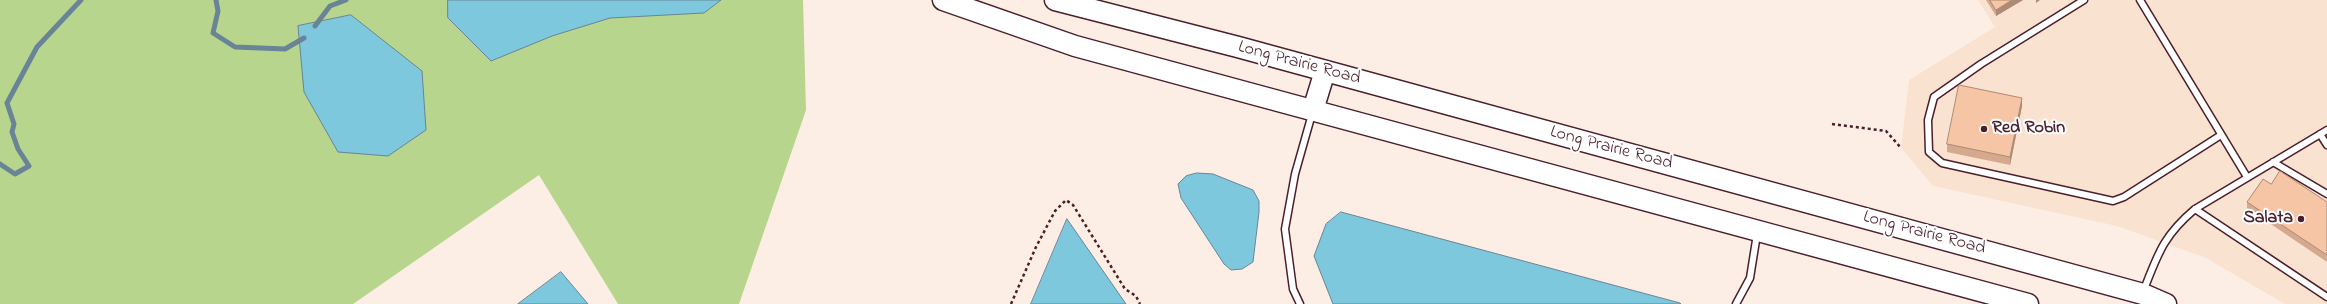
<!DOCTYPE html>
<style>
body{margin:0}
canvas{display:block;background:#fceee4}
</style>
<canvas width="2327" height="304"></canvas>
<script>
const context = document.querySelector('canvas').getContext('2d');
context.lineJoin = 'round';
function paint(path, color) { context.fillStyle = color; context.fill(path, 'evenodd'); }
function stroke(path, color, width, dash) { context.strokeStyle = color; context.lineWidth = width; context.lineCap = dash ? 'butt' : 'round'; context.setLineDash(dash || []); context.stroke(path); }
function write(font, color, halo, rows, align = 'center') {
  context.font = font + ' "Indie Flower",sans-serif'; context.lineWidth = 4; context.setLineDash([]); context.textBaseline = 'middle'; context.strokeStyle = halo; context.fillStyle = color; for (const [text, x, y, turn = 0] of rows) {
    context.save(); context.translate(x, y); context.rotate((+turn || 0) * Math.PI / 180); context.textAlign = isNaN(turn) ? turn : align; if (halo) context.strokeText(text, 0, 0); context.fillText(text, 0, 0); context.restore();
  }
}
const built = new Path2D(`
 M1978 0H2327V304H2285L2206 258 2117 226 1933 186 1901 148 1909 80 1995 27Z`);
const green = new Path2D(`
 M0 0H803L806 110 739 304H618L539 175 353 304H0Z`);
const water = new Path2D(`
 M448 0H721L704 13 610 18 552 36 491 61 448 18Z
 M351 15 422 71 426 130 388 156 338 152 304 92 298 26Z
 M1197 173 1213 174 1253 190 1259 201V212L1253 262 1242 269 1231 270 1224 264 1181 198 1178 184 1186 176Z
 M1341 212 1680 303 1681 304H1333L1314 256 1326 224Z
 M1067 219 1126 304H1031Z
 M561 272 588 304H518Z`);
const stream = new Path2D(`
 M216 0 218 11 213 33 235 47 285 49 304 38
 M315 26 330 6 346 0
 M0 164 15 174 29 166 18 149 12 132 14 124 7 103 37 47 81 0`);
const path = new Path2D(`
 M1832 124 1886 131 1901 148
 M1011 304 1036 247 1055 211 1066 200 1073 205 1125 289 1136 296 1140 304`);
const service = new Path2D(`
 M2084 0 1981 64 1934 97 1928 120 1929 152 1942 163 2113 201 2124 197 2221 135
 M2140 0 2247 177
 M2320 134 2327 145
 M2273 162 2327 194
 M2195 209 2327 297
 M2143 292C2158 254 2163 236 2195 209L2327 130
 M1300 304 1293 289 1285 229 1295 174 1312 114
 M1736 304 1750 278 1757 234`);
const primary = new Path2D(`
 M943 0 1075 46 2028 304
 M1055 0 1238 47 2143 294 2166 304
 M1313 110 1325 71`);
const wall = new Path2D(`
 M1986 0H2023L1996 16Z
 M2022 106 2010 165 1947 152V144Z
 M2271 184 2327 202V262L2247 208V202Z`);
const shadedWall = new Path2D(`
 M2012 0H2023L1996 16V10Z
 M2036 0H2040L2036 3Z
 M2022 98V106L2010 165V157Z`);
const building = new Path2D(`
 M1990 0H2012L1996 10Z
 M1959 85 2022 98 2010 157 1947 144Z
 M2280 171 2327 202V255L2247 202 2263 179 2271 184Z`);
const markers = [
 [1984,129,4,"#4a1f2b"],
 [2301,219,4,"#4a1f2b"]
];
const streetNames = [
 ["Long Prairie Road",1299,64,15],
 ["Long Prairie Road",1611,149,15],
 ["Long Prairie Road",1924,234,15]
];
const poiNames = [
 ["Red Robin",1992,129],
 ["Salata",2293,219,"right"]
];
paint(built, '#fae2d1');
paint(green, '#b8d58d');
paint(water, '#7ec8de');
stroke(water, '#698496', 1);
stroke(stream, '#698496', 5);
stroke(service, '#4a1f2b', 9);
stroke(primary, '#4a1f2b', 23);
stroke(path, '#4a1f2b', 2.5, [3, 3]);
stroke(service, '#fff', 6);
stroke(primary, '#fff', 20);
paint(wall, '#d4a98e');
paint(shadedWall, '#ac8a74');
paint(building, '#f6c5a5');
stroke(building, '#ac8a74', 1);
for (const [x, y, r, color] of markers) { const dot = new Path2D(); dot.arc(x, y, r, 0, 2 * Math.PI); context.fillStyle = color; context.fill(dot); stroke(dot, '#fff', 1.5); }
write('18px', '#4a1f2b', '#fff', streetNames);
write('bold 18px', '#4a1f2b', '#fff', poiNames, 'left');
</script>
